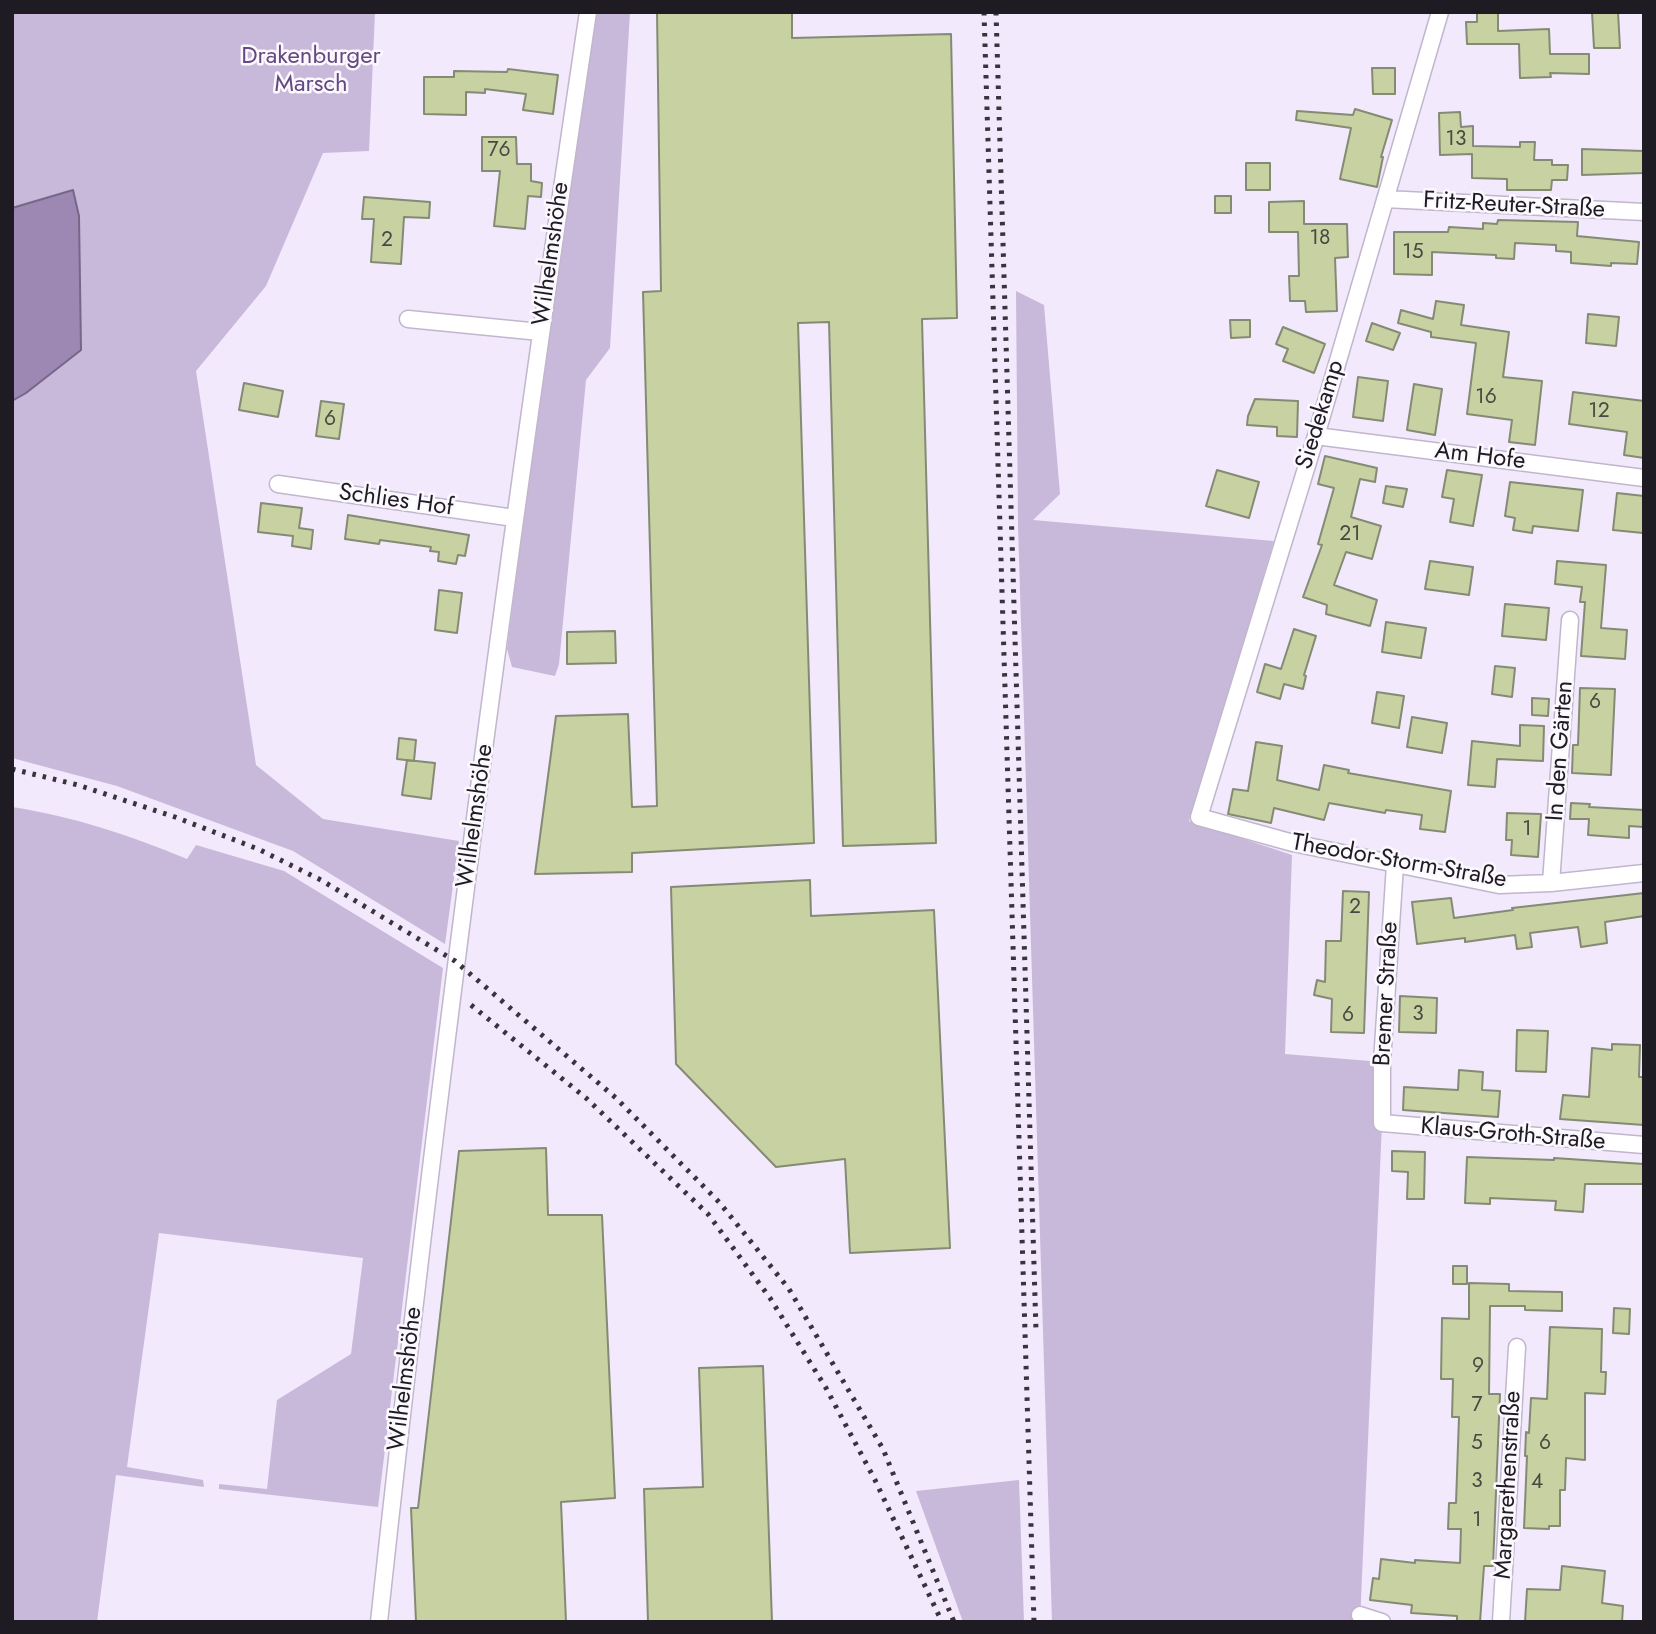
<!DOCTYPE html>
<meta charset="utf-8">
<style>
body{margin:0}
#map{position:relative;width:1656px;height:1634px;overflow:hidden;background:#f2e9fc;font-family:Jost,sans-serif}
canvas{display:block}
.frame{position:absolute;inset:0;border:14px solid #1f1b23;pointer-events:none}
</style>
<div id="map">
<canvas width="1656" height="1634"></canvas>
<div class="frame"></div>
</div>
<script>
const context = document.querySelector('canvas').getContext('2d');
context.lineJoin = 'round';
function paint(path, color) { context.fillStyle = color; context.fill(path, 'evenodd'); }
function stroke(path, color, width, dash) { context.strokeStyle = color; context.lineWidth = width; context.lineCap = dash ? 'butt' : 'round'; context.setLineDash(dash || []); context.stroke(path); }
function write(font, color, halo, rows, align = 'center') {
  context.font = font + ' Jost,sans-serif'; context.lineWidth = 5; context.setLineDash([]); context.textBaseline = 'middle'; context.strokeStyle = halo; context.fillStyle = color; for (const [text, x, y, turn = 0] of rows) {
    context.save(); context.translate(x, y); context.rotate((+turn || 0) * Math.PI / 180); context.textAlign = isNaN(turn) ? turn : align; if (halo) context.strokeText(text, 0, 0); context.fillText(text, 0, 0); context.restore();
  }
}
const green = new Path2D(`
 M12 12H375L369 151 323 153 266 286 196 371 256 765 323 819 459 841 445 944 293 851 117 786 12 758V401L26 393 81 349 79 216 73 191 12 209Z
 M597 12H630L610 348 586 380 559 664 555 676 512 667 507 649 548 330Z
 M1016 291 1044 305 1060 494 1033 520 1274 541 1189 821 1292 855 1285 1054 1382 1062V1123L1360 1622H1052L1018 526Z
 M12 807C72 816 132 836 187 859L196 845 284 871 443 968 378 1507 219 1489V1484L267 1489 277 1400 351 1354 363 1258 159 1233 127 1467 203 1480 204 1487 116 1475 97 1622H12Z
 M1019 1480 1024 1622H963L916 1491Z`);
const water = new Path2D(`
 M73 190 79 216 81 350 26 393 12 401V208Z`);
const building = new Path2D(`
 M657 12H792V38L951 34 957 318 922 319 936 843 843 846 829 322 798 323 814 843 632 853V872L535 874 556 716 628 714 632 807 657 806 643 292 661 291Z
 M1477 12H1498V31L1549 29 1550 54H1589V74L1550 73 1551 77 1520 78 1519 44H1467L1466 22H1477Z
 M1592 12H1618L1620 48H1594Z
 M1372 68H1395V94H1373Z
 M508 69 558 75 553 114 523 110 526 94 485 89V93L466 92V115L424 114V77H454V71L507 72Z
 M1355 109 1392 120 1381 157H1383L1377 187 1340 179 1351 128 1296 120 1297 111 1353 115Z
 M1460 112 1461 127 1473 126V146L1520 147V142H1535L1534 160H1552V165H1568L1567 180H1552L1551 190H1507V179L1472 178V154L1440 155 1439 113Z
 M482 137H516L517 164H531V181L542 183 541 197 528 196 525 229 494 226 500 171H482Z
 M1582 149 1644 151V173L1582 175Z
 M1246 163H1270V190H1246Z
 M1215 196H1231V213H1215Z
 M364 197 430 202 429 218 404 217 401 264 371 262 374 219H362Z
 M1304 201V224H1347L1348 257 1335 258 1337 311 1306 312 1305 301H1290L1289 276H1299L1298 232H1269V202Z
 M1498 220 1578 222 1577 236 1639 242 1637 264 1611 263V266L1571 263V252L1556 251V245L1515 243 1514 259 1496 258V255L1432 252V275L1394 274V232H1448L1449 227 1483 229V223L1497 224Z
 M1436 301 1464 305 1461 325 1509 332 1503 377 1542 381 1535 445 1509 442 1512 420 1467 414 1476 343 1431 337V332L1398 323 1401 310 1433 319Z
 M1588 314 1619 317 1616 346 1586 343Z
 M1230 320H1250V337L1231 338Z
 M1372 323 1400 333 1393 350 1366 341Z
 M1283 327 1325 344 1314 373 1283 361 1288 349 1276 344Z
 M1358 377 1388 381 1383 421 1353 417Z
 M244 383 283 391 278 417 239 410Z
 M1414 384 1442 389 1435 435 1407 430Z
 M1573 392 1644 401V458L1624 455 1627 432 1569 424Z
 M1255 399 1298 401 1297 437 1277 436V427L1247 425 1248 416Z
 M321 401 344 404 339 439 316 436Z
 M1325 456 1377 468 1375 482 1360 479 1351 517 1381 526 1372 559 1346 552 1334 585 1377 600 1370 626 1326 614 1327 605 1303 597 1322 545 1318 544 1334 488 1318 484Z
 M1217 470 1259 482 1249 518 1206 506Z
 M1447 470 1482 475 1473 526 1450 522 1454 499 1442 497Z
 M1510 482 1583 490 1578 531 1533 526 1532 533 1513 530 1515 518 1505 516Z
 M1386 486 1407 489 1403 507 1383 503Z
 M1617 493 1644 496 1643 533 1613 530Z
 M261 503 302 508 299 528 313 530 311 549 292 546 293 536 258 532Z
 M348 515 469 535 465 556 458 555 456 564 438 561 439 552 430 551 431 547 380 540 379 544 345 539Z
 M1430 561 1473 567 1469 595 1425 589Z
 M1557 561 1606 565 1601 628 1627 630 1625 659 1581 656 1585 602H1580L1582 587 1555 584Z
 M439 590 462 593 457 633 435 630Z
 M1505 604 1549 608 1546 640 1502 636Z
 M1386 622 1426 628 1421 658 1382 652Z
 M1294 629 1316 636 1304 675 1306 676 1303 689 1284 684 1280 699 1257 692 1265 664 1281 669Z
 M615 631 616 663 567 664V632Z
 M1495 666 1515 668 1512 697 1492 694Z
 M1580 688 1615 689 1611 775 1572 773 1573 745H1578Z
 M1377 692 1404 696 1399 728 1372 723Z
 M1532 698 1549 699 1548 716 1532 715Z
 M1412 717 1447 723 1442 753 1407 747Z
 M1520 725 1544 726 1543 761 1497 759 1495 787 1468 785 1472 741 1520 746Z
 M399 738 416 740 414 761 397 759Z
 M1256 742 1282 746 1277 780 1319 790 1324 765 1349 770 1348 773 1451 791 1445 832 1420 829 1422 815 1386 810 1385 813 1329 803 1324 820 1274 808 1271 823 1228 814 1233 789 1248 791Z
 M407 760 435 763 431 799 402 795Z
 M1571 803 1590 804 1589 807 1644 810V827L1629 826V838L1588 835 1589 819H1570Z
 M1507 813 1541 814 1538 857 1511 855 1512 840H1506Z
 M810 880 811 916 934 910 950 1248 850 1253 845 1159 776 1167 676 1064 671 887Z
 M1343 891 1369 892 1364 1033 1331 1032 1332 999 1314 995 1317 980 1325 982 1326 941H1341Z
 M1644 893V916L1605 922 1607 943 1581 947 1578 927 1530 933 1532 947 1517 949 1515 935 1465 942V938L1417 944 1412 902 1451 898 1454 918 1513 910 1512 908Z
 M1400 996 1437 998 1436 1033 1399 1032Z
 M1517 1030 1548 1031 1546 1072 1516 1071Z
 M1612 1044 1640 1045 1639 1077H1644V1125L1560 1119 1563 1095 1589 1097 1592 1048 1612 1050Z
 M1459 1070 1483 1072 1482 1090 1500 1091 1498 1117 1403 1110 1404 1087 1458 1090Z
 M546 1148 548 1215H602L615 1498 561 1502 566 1622H416L411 1508H418L459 1151Z
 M1392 1151 1425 1152 1424 1199H1407L1408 1172 1392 1171Z
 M1467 1157 1554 1160V1158L1644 1164 1643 1184H1585L1583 1212 1555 1210 1556 1201 1490 1198V1204L1465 1203Z
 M1453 1266H1467V1284H1453Z
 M1469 1283 1509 1284V1291L1562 1292V1311L1525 1310V1306H1490L1489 1394H1500L1493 1566H1484L1480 1622H1457V1616L1411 1613 1412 1605 1370 1600 1373 1578 1379 1579 1381 1559 1415 1563V1560L1460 1563 1461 1529H1448L1449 1503H1456L1459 1417H1452L1453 1379H1441L1442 1318 1469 1319Z
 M1614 1308 1630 1309 1629 1334 1613 1333Z
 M1550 1327 1602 1329 1601 1372H1606L1605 1394 1585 1393V1460L1566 1458 1565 1490H1560V1526H1549V1529L1524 1528 1527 1456H1525L1526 1432 1529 1433 1531 1398 1547 1399Z
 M763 1366 772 1622H648L644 1489 703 1487 699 1368Z
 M1562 1566 1605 1571 1602 1603 1623 1606 1622 1622H1525L1527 1589 1560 1590Z`);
const minor = new Path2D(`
 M1440 12 1316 436 1199 817 1293 843 1499 885 1551 883 1644 873
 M1385 199 1644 212
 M408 319 540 332
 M1316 436 1644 478
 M278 484 514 518
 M1395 865 1382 1062V1123L1644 1145
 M1551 883 1570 620
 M1360 1615 1382 1622
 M379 1622C437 1084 508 547 588 12
 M1501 1622 1517 1347`);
const rail = new Path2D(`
 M984 12 1034 1622
 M996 12 1036 1331
 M12 769 78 785 175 817 258 849 321 880 455 961 616 1098 719 1202 789 1289 883 1449 954 1622
 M471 1005 586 1098 708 1214 770 1298 826 1388 875 1480 942 1622`);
const numberNames = [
 ["13",1456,140],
 ["76",499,151],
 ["18",1320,239],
 ["2",387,241],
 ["15",1413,253],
 ["16",1486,398],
 ["12",1599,412],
 ["6",330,420],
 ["21",1350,535],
 ["6",1595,703],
 ["1",1527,830],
 ["2",1355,908],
 ["3",1418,1015],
 ["6",1348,1016],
 ["9",1478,1367],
 ["7",1477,1406],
 ["5",1477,1444],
 ["6",1545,1444],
 ["3",1477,1482],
 ["4",1537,1483],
 ["1",1477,1521]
];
const parkNames = [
 ["Drakenburger",311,57],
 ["Marsch",311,85]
];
const streetNames = [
 ["Fritz-Reuter-Straße",1514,206,3],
 ["Wilhelmshöhe",552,254,-82],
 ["Siedekamp",1321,415,-73],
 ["Am Hofe",1480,457,7],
 ["Schlies Hof",396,501,8],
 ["In den Gärten",1561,751,-86],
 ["Wilhelmshöhe",476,816,-82],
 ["Theodor-Storm-Straße",1399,862,10],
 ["Bremer Straße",1387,994,-87],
 ["Klaus-Groth-Straße",1513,1135,5],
 ["Wilhelmshöhe",406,1379,-83],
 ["Margarethenstraße",1509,1485,-87]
];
paint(green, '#c8b9db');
paint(water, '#9c88b2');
stroke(water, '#766787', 2);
paint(building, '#c7d1a2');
stroke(building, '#858a74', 2);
stroke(minor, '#c1b6cd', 19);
stroke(minor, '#fff', 16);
stroke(rail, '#38333c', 5, [3.5, 7]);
write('21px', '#494843', null, numberNames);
write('24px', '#644880', '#fcf9fe', parkNames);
write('24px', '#1f1b23', '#fcf9fe', streetNames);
</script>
